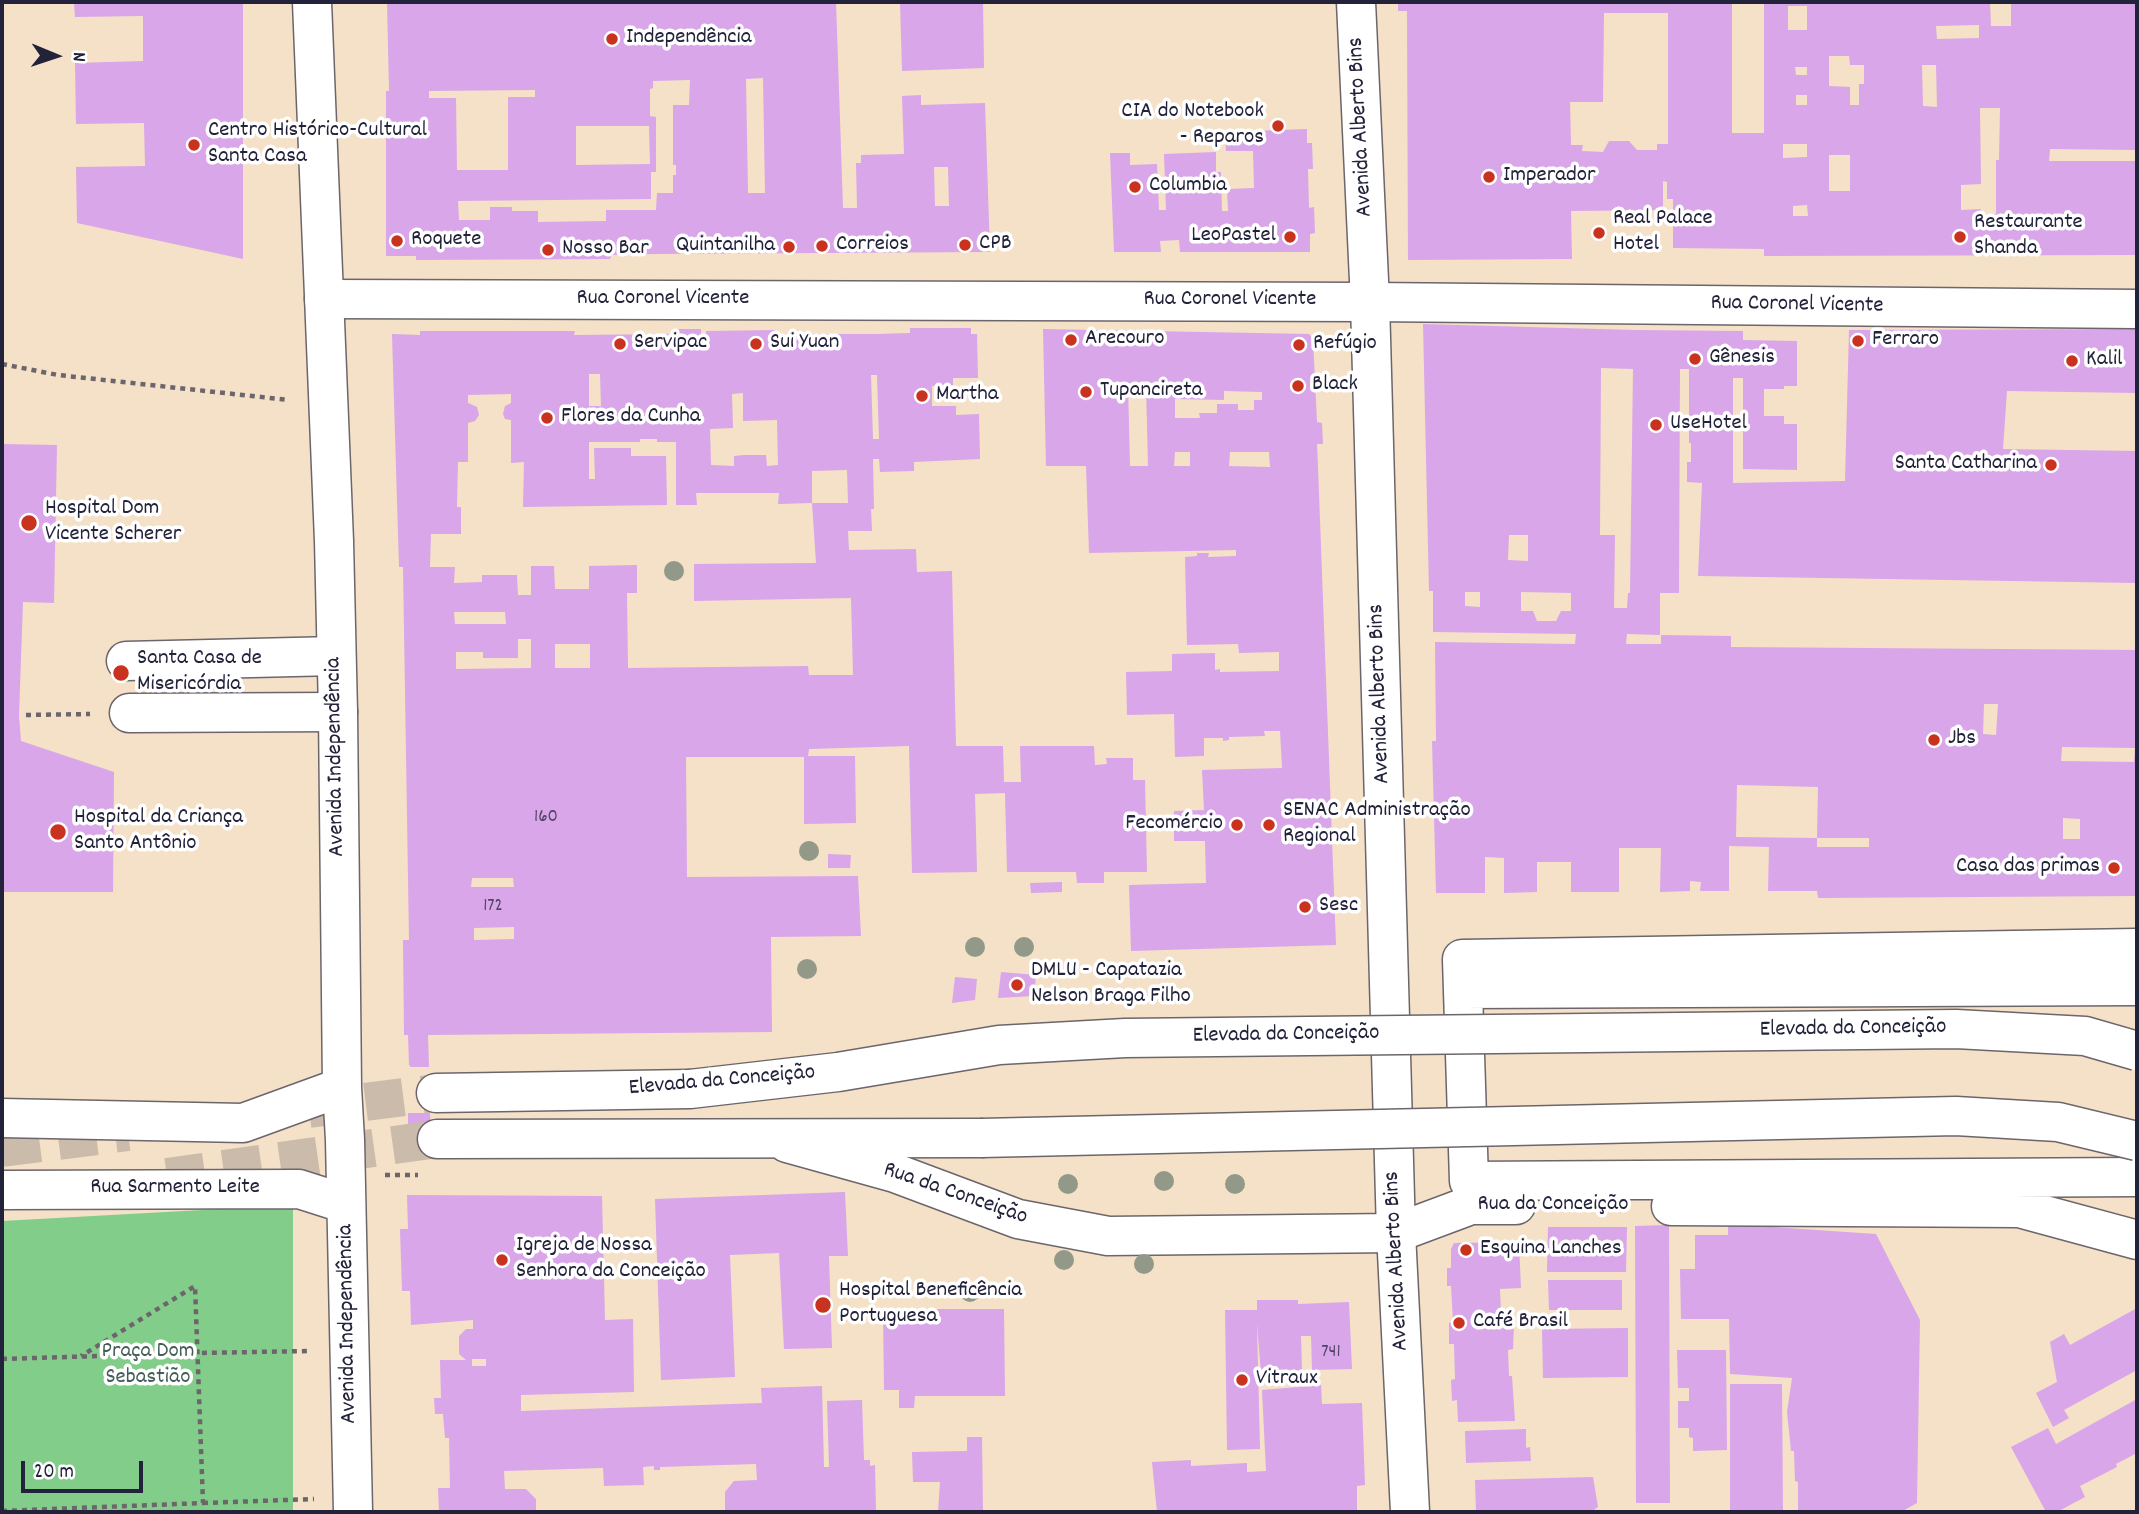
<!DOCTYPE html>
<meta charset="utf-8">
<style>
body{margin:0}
#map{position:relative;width:2139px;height:1514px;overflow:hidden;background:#f4e1c7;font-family:Dekko,sans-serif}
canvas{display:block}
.frame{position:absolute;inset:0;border:4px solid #22223b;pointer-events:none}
.north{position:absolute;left:21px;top:21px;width:70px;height:70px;-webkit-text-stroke:5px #fff;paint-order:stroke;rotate:92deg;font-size:19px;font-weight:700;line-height:28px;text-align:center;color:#22223b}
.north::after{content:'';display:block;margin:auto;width:24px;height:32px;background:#22223b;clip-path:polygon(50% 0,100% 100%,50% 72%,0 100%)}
.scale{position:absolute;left:21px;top:1461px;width:122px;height:32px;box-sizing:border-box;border:4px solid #22223b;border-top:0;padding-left:9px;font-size:21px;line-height:24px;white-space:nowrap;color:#22223b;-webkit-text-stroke:5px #fff;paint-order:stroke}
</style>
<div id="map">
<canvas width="2139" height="1514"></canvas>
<div class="frame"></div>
<div class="north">N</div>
<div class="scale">20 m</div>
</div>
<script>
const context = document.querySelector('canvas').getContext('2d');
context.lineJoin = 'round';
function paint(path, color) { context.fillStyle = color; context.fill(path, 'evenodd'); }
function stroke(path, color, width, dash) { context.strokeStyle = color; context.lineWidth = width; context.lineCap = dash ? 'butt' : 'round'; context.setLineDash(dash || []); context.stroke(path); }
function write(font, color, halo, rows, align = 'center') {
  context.font = font + ' Dekko,sans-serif'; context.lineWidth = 7; context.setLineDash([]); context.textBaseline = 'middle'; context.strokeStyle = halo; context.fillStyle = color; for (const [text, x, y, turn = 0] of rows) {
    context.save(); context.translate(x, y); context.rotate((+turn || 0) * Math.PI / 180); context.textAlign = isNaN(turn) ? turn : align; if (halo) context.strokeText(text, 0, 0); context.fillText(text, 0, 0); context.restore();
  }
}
const green = new Path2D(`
 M293 1205V1512H2V1221Z`);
const building = new Path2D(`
 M74 2H243V259L77 223 76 167 145 166 144 123 76 124 75 63 143 61V16L75 17Z
 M387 2H836L843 208H857L856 163H861V155L904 154 902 96 921 95V105L985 103 990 252 657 254 611 255 610 259 416 260V256H386V91H389ZM763 78 765 193H748L746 79ZM690 80 689 105H673V165H676V175H673V193H657L656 210H606V221L538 222V211H512V207H490V220H459L458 201 651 199V172H656V117L650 116V89L653 88V81ZM535 90V97H508V170H457L456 98H429V91ZM576 126H649L650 164 576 165ZM934 167H948L949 206H935Z
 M900 2H983L984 68 902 71Z
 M1398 2H1732V133H1764V2H1990L1991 26H2011V2H2137V150L2050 149 2049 161H2137V255L1764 256V249L1673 248V199H1667V182L1663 181V210L1571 211 1572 259 1408 260 1407 11H1398ZM1788 6H1807V30H1788ZM1604 13H1668V144H1657V150H1637L1629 141H1609L1603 152 1582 151 1583 145H1571L1570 102H1603ZM1979 25V38L1937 39 1936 26ZM1829 56H1849L1850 65H1864V84H1859V105H1850V87L1829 86ZM1922 65H1936L1937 107 1923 106ZM1795 67H1807V75H1796ZM1796 95H1807V105H1796ZM1980 108H2000L1999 160H1996V214L1981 215V209L1961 210V185L1981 184ZM1783 144H1807V157L1783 158ZM1829 155H1850V191H1829ZM1571 174H1578L1579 181H1571ZM1807 205 1808 216H1793V206Z
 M1307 129V143H1312L1313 169H1308L1309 208 1314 207 1315 233 1310 234V252H1180L1179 240 1160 241 1161 252H1114L1110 153H1130V165L1157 164 1159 210H1166L1164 154 1216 152V172H1221L1222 211H1228L1227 189 1254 188 1253 151H1226L1225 132Z
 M1423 324 1634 330 1743 331V340L1797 341V386H1784V389H1764V416H1784V424H1797V470L1743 469V378H1733V483L1845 481 1849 330 2137 329V393L2007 391 2003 449 2137 451V583L1698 576 1702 483 1687 482V462H1691V443H1689V369H1680L1679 593H1660V635L1627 634 1626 644H1661V635L1731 636V647L2137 650V896L1818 898 1817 891H1768L1769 847 1729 846V891H1700L1701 882 1690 881V891L1660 892 1661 848H1619V892H1571V862H1537V892L1504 893V858L1485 857V893H1436L1432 741H1436L1435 642 1575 644 1576 634 1433 632V591H1429ZM1601 368 1633 369 1630 593H1628L1627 608H1614L1615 535H1600ZM1509 535H1528V561L1508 560ZM1465 592H1480V607L1465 606ZM1521 592 1571 593V611H1561L1556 621H1537L1533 611H1521ZM1984 704H1998L1996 735 1983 734ZM2062 747 2135 748 2134 762 2061 761ZM1737 785 1818 787 1817 838H1869V847H1817V838L1736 837ZM2063 818 2080 819V839H2063Z
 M910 328H971V334H977L978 378H953V385L932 386V406H956V415L979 414 980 459 914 462V471L880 472 879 459H873L874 509H871L872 531H848L849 550 916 549 917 572 952 571 956 746H1003L1004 782H1021L1020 746H1094L1095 765 1107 764 1106 758H1133V780H1145L1147 872H1104V883H1077L1076 872H1007L1005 793 975 794 977 872 912 873 909 746 809 749 808 756H855L856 823 804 824V757H686L687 877 858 876 861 936 771 937 772 1032 428 1035 429 1067H411L409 1065 408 1035H404L403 940H409L403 567H399L392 334 420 335V331H575L574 335 679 334V329H701V334H706V331L775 330V334H876L910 333ZM589 374H600L601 406H589ZM871 375H877L879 439H873ZM743 393V421L777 420 778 465 767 466 766 455H744L734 456V466L711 465 710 429 733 428 732 394ZM511 394V403L505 406 503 414 505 419 511 420V463L524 462 523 507 667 505 666 456H631V448H594L595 479H589V442H640V439H657V442H676V505H697L696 493H779L778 504 812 503V471L847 470 848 503H812L816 563 694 564V601L851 598 853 675H809L808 666 628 668 627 593H637V565L589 566V589H555L554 566H531V595H518L517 575H482V582L454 583 455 567H430L431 534H461V507H457L458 462H468V423L475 421 479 415 477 407 468 403V395ZM454 612H505L506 624H455ZM518 639H531V668L456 669V652H483V658H518ZM555 644H590V668H555ZM472 878H513L514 887H471ZM514 927V939L474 940V928Z
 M1043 329 1309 334 1313 339 1317 422 1322 423 1323 444H1317L1318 467 1336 945 1131 951 1129 885 1206 883 1205 841H1174V811L1204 810 1202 770 1282 768 1280 731H1264L1265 736 1229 737V740L1223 741V738H1204V756L1175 757 1174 714 1127 715 1126 672 1172 671V654L1215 653V670L1220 669V672L1279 671V652L1239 653 1238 644 1187 645 1185 557 1197 556V553H1209L1208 557 1236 556V550L1089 553 1086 466H1046ZM1128 385H1146L1148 466H1130ZM1224 391 1262 392V400H1254V410H1238V404H1217V413H1199L1200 418H1175V399L1224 400ZM1175 452H1190V466H1174ZM1230 452H1269L1270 467 1229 466Z
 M2 444 57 445 54 603 23 602 19 716 21 741 114 772 113 892H2Z
 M828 854 851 855 850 868H828Z
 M1062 882V892L1031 893 1030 883Z
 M1001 972 1036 975 1034 996 998 998Z
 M955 977 977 979 975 1000 952 1003Z
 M408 1113H430L431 1134H408Z
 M845 1192 848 1256H829L832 1348 784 1349 779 1253 730 1255 735 1377 661 1380 655 1199Z
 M407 1195 602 1196 605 1320 633 1319 634 1392 521 1395V1411L762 1403 761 1388 822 1386 824 1467H829L827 1401 862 1400 864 1460H870V1466L875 1465 876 1512H725V1492L734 1481 757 1480 756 1464 660 1467V1470H654V1466L643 1467 644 1485 604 1486 603 1468 504 1471 505 1489H526L536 1499V1512H439L438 1488H450L449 1438H445L443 1414H435L434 1398H441L440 1360H466L459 1354V1336L466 1329H473V1320L411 1325 410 1291H402L400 1229H408ZM472 1359H486V1366H472Z
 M1728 1224 1876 1234 1920 1320 1917 1503 1901 1512H1798V1482L1795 1481 1794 1451H1791L1787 1412 1792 1378 1730 1374 1729 1319H1681L1680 1269H1695V1235H1728Z
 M1669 1225 1670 1503H1636L1635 1226Z
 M1548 1227H1627L1626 1272H1547Z
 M1519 1242 1521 1288 1500 1289 1501 1313 1506 1312 1507 1324H1514L1513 1349 1508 1350 1509 1376H1512L1515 1421 1458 1422 1457 1400 1452 1401 1451 1380 1455 1379 1454 1344H1449V1323L1453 1322 1451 1286H1447V1268H1451V1249L1454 1243Z
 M1548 1280H1622V1310H1549Z
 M1257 1300H1298V1304L1349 1302 1352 1369 1312 1370 1311 1336H1301L1302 1371 1261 1374 1257 1324 1260 1449 1227 1450 1225 1310H1257Z
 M2137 1308V1370L2064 1410 2069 1418 2053 1427 2036 1393 2057 1382 2050 1342 2064 1334 2070 1345Z
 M883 1309H1004L1005 1396H915L914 1408H899V1390H884Z
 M1628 1328V1377L1543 1378 1542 1329Z
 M1677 1350H1726L1727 1450 1693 1451V1438L1689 1437V1428H1678V1401H1689V1388H1678Z
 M1730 1384H1782L1783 1512H1730Z
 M1321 1385 1322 1404 1362 1403 1365 1485 1357 1486V1512H1157L1152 1462 1191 1460V1466L1247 1463V1472L1266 1471 1262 1390Z
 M2137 1399V1453L2116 1464 2117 1467 2080 1486 2085 1497 2057 1512H2046L2011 1447 2048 1428 2056 1444Z
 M1526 1429V1448L1530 1447 1531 1461 1466 1463 1465 1431Z
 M967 1437H982L983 1512H938L940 1482H913L912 1452 967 1451Z
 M1593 1477 1598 1507 1591 1512H1476L1475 1480Z`);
const majorTunnel = new Path2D(`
 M309 1109 436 1093
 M2 1148 128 1132
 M167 1177 437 1139`);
const path = new Path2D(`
 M2 364 58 375 289 400
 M26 715 90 714
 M385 1175H418
 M2 1359 198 1353 310 1351
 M203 1503 314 1499
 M2 1511 203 1503 195 1286 81 1356`);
const minor = new Path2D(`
 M324 299 1370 302 2137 309
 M126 661 336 656
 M129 713 338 712
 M2137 948 1462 959 1469 1181 2137 1177
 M1463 989 2137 986
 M787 1143 895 1173 1018 1219 1108 1236 1396 1233 1471 1205H1516
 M1671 1206 2019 1208 2137 1240`);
const major = new Path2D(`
 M312 2 334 541 338 712 342 1087 345 1140 353 1512
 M1356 2 1370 302 1396 1233 1410 1512
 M436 1093 690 1089
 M2 1118 243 1123 342 1087
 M437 1139 981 1138
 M2 1190 299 1189 346 1204`);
const majorBridge = new Path2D(`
 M690 1089 838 1072 999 1045 1125 1038 1956 1029 2085 1036 2137 1051
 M981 1138 1956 1116 2058 1122 2137 1141`);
const trees = [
 [674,571],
 [809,851],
 [975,947],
 [1024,947],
 [807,969],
 [1164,1181],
 [1068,1184],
 [1235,1184],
 [1064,1260],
 [1144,1264],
 [970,1292]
];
const markers = [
 [612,39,7,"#c8321e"],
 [1278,126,7,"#c8321e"],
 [194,145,7,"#c8321e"],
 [1489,177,7,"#c8321e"],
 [1135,187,7,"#c8321e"],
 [1599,233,7,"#c8321e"],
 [1290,237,7,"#c8321e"],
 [1960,237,7,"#c8321e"],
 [397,241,7,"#c8321e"],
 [965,245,7,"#c8321e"],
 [822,246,7,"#c8321e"],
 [789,247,7,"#c8321e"],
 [548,250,7,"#c8321e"],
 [1071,340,7,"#c8321e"],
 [1858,341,7,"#c8321e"],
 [620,344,7,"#c8321e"],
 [756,344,7,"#c8321e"],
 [1299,345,7,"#c8321e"],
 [1695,359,7,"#c8321e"],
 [2072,361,7,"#c8321e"],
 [1298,386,7,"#c8321e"],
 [1086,392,7,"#c8321e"],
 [922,396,7,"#c8321e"],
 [547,418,7,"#c8321e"],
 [1656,425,7,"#c8321e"],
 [2051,465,7,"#c8321e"],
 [29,523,9,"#c8321e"],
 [121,673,9,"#c8321e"],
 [1934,740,7,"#c8321e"],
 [1237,825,7,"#c8321e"],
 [1269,825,7,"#c8321e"],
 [58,832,9,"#c8321e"],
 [2114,868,7,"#c8321e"],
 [1305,907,7,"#c8321e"],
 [1017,985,7,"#c8321e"],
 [1466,1250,7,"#c8321e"],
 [502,1260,7,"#c8321e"],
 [823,1305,9,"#c8321e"],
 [1459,1323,7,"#c8321e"],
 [1242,1380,7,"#c8321e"]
];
const numberNames = [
 ["160",546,818],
 ["172",493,907],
 ["741",1331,1353]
];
const poiNames = [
 ["Independência",626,39],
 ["CIA do Notebook",1264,113,"right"],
 ["- Reparos",1264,139,"right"],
 ["Centro Histórico-Cultural",208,132],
 ["Santa Casa",208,158],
 ["Imperador",1503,177],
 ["Columbia",1149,187],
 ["Real Palace",1613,220],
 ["Hotel",1613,246],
 ["Restaurante",1974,224],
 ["Shanda",1974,250],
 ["LeoPastel",1276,237,"right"],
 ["Roquete",411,241],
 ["CPB",979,245],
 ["Correios",836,246],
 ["Quintanilha",775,247,"right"],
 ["Nosso Bar",562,250],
 ["Arecouro",1085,340],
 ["Ferraro",1872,341],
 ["Servipac",634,344],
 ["Sui Yuan",770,344],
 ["Refúgio",1313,345],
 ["Gênesis",1709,359],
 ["Kalil",2086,361],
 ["Black",1312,386],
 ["Tupancireta",1100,392],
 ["Martha",936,396],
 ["Flores da Cunha",561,418],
 ["UseHotel",1670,425],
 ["Santa Catharina",2037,465,"right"],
 ["Hospital Dom",45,510],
 ["Vicente Scherer",45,536],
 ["Santa Casa de",137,660],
 ["Misericórdia",137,686],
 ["Jbs",1948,740],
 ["SENAC Administração",1283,812],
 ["Regional",1283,838],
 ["Hospital da Criança",74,819],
 ["Santo Antônio",74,845],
 ["Fecomércio",1223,825,"right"],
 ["Casa das primas",2100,868,"right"],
 ["Sesc",1319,907],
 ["DMLU - Capatazia",1031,972],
 ["Nelson Braga Filho",1031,998],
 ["Igreja de Nossa",516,1247],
 ["Senhora da Conceição",516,1273],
 ["Esquina Lanches",1480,1250],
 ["Hospital Beneficência",839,1292],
 ["Portuguesa",839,1318],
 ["Café Brasil",1473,1323],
 ["Vitraux",1256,1380]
];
const streetNames = [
 ["Avenida Alberto Bins",1362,127,-93],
 ["Rua Coronel Vicente",663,300],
 ["Rua Coronel Vicente",1230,301],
 ["Rua Coronel Vicente",1797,306,1],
 ["Avenida Alberto Bins",1381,694,-92],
 ["Avenida Independência",337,757,-91],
 ["Elevada da Conceição",1853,1030,-1],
 ["Elevada da Conceição",1286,1036,-1],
 ["Elevada da Conceição",722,1082,-5],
 ["Rua Sarmento Leite",175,1189],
 ["Rua da Conceição",955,1195,19],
 ["Rua da Conceição",1553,1206],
 ["Avenida Alberto Bins",1398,1261,-93],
 ["Avenida Independência",349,1324,-91]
];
const parkNames = [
 ["Praça Dom",148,1353],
 ["Sebastião",148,1379]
];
paint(green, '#83cd8a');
paint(building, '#d8a6e9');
stroke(majorTunnel, '#cabbab', 38, [38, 19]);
stroke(minor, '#6c656c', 41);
stroke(major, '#6c656c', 41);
stroke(path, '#6c656c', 4.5, [5, 5]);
stroke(minor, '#fff', 38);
stroke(major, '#fff', 38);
stroke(majorBridge, '#6c656c', 41, []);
stroke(majorBridge, '#fff', 38);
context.fillStyle = '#939989';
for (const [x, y] of trees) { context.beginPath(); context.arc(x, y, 10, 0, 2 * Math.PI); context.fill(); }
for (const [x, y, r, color] of markers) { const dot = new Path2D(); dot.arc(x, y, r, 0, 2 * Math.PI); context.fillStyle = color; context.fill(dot); stroke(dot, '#fff', 2.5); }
write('19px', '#504366', null, numberNames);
write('23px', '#22223b', '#fff', poiNames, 'left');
write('23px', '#22223b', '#fff', streetNames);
write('23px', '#445e57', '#fff', parkNames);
</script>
